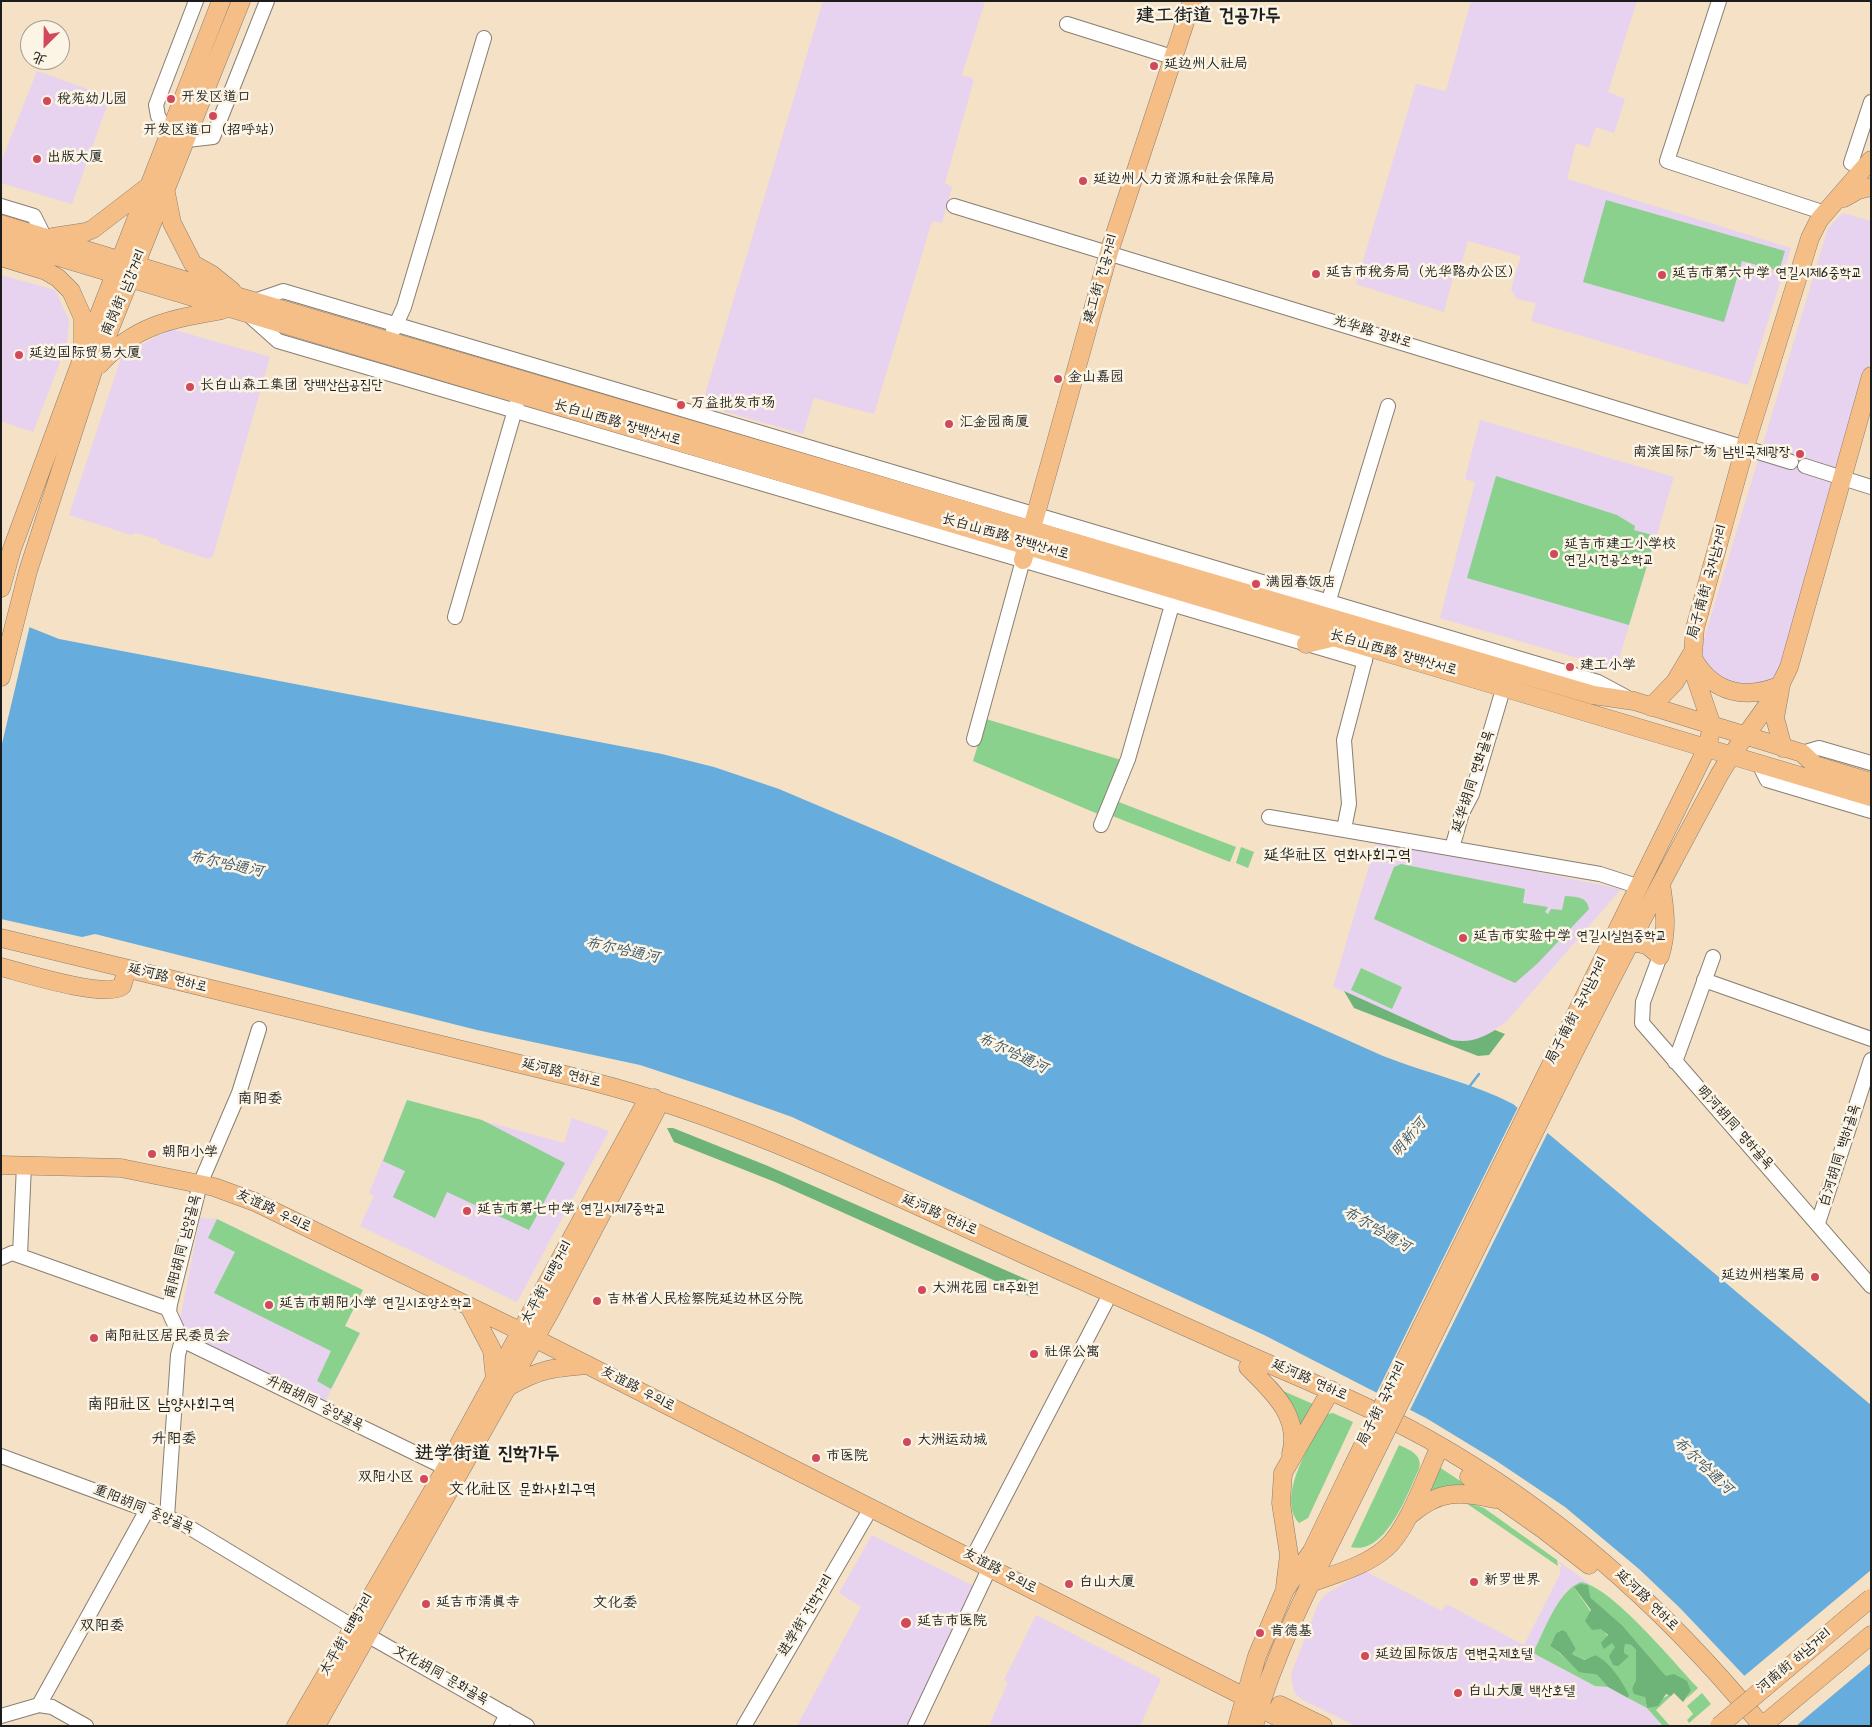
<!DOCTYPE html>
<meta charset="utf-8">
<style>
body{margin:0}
#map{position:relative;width:1872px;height:1727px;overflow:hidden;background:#f4e1c6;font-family:Kalam,"LXGW WenKai TC",sans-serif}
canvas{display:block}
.frame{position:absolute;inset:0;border:2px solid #1c1c1c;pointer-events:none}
.north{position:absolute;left:20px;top:20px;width:50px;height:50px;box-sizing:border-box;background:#fcf5e5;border:1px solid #a29e95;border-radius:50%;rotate:203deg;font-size:14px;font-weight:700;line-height:20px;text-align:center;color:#1c1c1c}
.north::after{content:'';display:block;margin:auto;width:18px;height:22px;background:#d1495b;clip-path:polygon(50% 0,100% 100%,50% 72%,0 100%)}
</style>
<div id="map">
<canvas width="1872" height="1727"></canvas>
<div class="frame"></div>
<div class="north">北</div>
</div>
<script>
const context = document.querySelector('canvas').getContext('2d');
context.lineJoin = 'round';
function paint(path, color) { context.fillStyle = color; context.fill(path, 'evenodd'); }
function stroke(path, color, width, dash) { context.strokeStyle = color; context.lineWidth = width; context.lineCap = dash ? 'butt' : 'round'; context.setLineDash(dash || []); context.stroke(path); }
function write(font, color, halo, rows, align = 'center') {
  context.font = font + ' Kalam,"LXGW WenKai TC","Poor Story",sans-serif'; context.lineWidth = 5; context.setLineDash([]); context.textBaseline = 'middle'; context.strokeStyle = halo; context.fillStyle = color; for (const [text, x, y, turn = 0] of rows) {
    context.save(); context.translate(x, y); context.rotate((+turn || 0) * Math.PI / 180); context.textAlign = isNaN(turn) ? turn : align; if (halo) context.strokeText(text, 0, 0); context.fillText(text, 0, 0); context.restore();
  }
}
const built = new Path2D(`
 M823 1H985L962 75 974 79 945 183 952 187 942 223 932 221 874 414 814 398 803 434 702 405Z
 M1471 1H1637L1608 92 1625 99 1614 133 1596 127 1589 147 1576 143 1567 179 1791 248 1748 385 1531 321 1536 303 1517 299 1511 289 1521 256 1468 241 1459 272 1454 273 1444 312 1356 284 1416 84 1446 91Z
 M37 71 110 97 72 204 1 183V162Z
 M1843 213 1871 221V357L1780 677 1757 687 1724 682 1700 657 1702 646 1828 228Z
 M1 275 55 290 69 320 67 344 33 432 1 421Z
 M171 329 270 357 213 556 208 559 160 543 157 539 136 533 131 535 69 515 122 355Z
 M1480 420 1674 477 1616 669 1440 618 1475 482 1465 479Z
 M1377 839 1621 889 1506 1022 1477 1041 1465 1042 1452 1040 1333 987Z
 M407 1100 564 1143 572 1118 609 1131 517 1302 360 1226 374 1196 369 1193Z
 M200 1218 217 1219 363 1290 345 1326 360 1333 326 1400 321 1398V1400L195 1340 180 1320Z
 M872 1535 978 1588 911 1726H797L861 1607 839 1593Z
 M1557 1560 1590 1584 1578 1583 1566 1591 1533 1653 1595 1686 1608 1687 1647 1708 1663 1726H1356L1301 1699 1294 1692 1291 1674 1318 1604 1326 1594 1365 1571 1442 1611 1446 1604 1524 1645 1560 1574 1561 1565Z
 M1036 1615 1161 1679 1140 1726H989L1008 1682 1004 1680Z`);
const green = new Path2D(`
 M1606 200 1785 251 1779 271 1742 261 1724 322 1583 282Z
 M1496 476 1617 515 1635 526 1634 530 1656 536 1629 625 1467 578Z
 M986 719 1121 760 1098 814 973 761Z
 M1116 801 1236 847 1230 862 1110 815Z
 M1241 847 1254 852 1248 868 1236 863Z
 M1401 864 1525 889 1523 903 1548 907 1545 912 1548 914 1551 909 1562 910 1565 896C1576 897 1587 896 1589 909L1537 964 1515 983 1374 919 1394 867Z
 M1361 968 1402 987 1392 1009 1351 990Z
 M407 1100 482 1120 565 1163 529 1230 447 1192 435 1218 393 1197 405 1171 383 1161Z
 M217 1219 363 1290 345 1326 360 1333 331 1389 317 1381 331 1351 214 1293 235 1252 208 1238Z
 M1274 1387 1313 1404 1295 1442Z
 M1333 1413 1353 1422 1308 1518 1299 1523C1276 1497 1310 1445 1323 1420L1328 1414Z
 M1399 1445C1410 1450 1423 1455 1419 1469 1408 1492 1386 1556 1351 1547Z
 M1436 1465 1474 1490 1420 1502Z
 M1463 1501 1484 1508 1557 1560 1558 1566Z
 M1581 1582C1612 1587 1675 1664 1698 1688L1686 1699 1691 1691 1666 1676 1622 1625 1590 1597 1574 1587 1612 1643 1628 1656 1624 1653 1625 1644 1631 1645 1636 1650V1680L1632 1688 1645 1697 1647 1708 1670 1694 1671 1696 1656 1710 1670 1726H1663L1647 1708 1628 1698 1629 1695 1595 1655 1586 1660 1572 1654 1576 1649 1566 1633 1562 1630 1556 1633 1550 1646C1565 1656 1577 1674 1597 1675L1608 1687 1595 1686 1533 1653C1544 1632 1558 1590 1581 1582Z
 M1702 1693 1711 1704 1689 1723 1687 1720 1693 1714 1687 1706Z`);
const forest = new Path2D(`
 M1344 991 1452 1040C1470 1043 1480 1039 1495 1030L1505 1034 1489 1055 1478 1056 1354 1008Z
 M667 1128H673L768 1166 1037 1284 1031 1297 775 1182 674 1142Z
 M1580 1584 1588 1585 1590 1597 1622 1625 1666 1676 1674 1674 1687 1681 1691 1691 1683 1702 1674 1693 1671 1696 1666 1694 1658 1706 1647 1708 1645 1697 1634 1694 1632 1688 1636 1680V1650L1631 1645 1625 1644 1624 1653 1629 1656 1618 1666 1613 1665 1609 1656 1615 1647 1612 1643 1604 1649 1601 1643 1608 1635 1601 1629 1592 1630 1585 1621 1591 1610 1574 1587Z
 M1562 1630 1566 1632 1576 1649 1572 1654 1585 1660 1595 1655C1610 1662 1622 1681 1629 1695L1628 1698 1608 1687 1597 1675 1579 1672 1560 1653 1550 1646 1556 1633Z`);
const water = new Path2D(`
 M1 621 24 625 59 639 662 754 714 767 779 789 897 839 1383 1056C1426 1073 1472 1083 1513 1104L1871 1405V1726H1792L1680 1608 1639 1569 1565 1507 1495 1460 1426 1418 1264 1335 792 1117 716 1090 640 1065 477 1030 95 934 82 937 1 919Z`);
const pier = new Path2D(`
 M1 619 30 625 1 748Z
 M1519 1105 1549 1130 1409 1412 1376 1394Z
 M1871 1570V1663L1796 1726H1788L1743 1677Z`);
const stream = new Path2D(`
 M1469 1087 1479 1074`);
const minor = new Path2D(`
 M1719 1 1667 161 1825 213
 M1067 24 1172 57
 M169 135 158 116 156 105 196 1
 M187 140 213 137 267 1
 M1851 163 1871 102
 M1 206 34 216 45 238
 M954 206 1791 462
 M254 301 283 291C722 419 1158 555 1598 682L1626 697
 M250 316 278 341 1365 661
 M393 331 404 307 484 38
 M1805 466 1871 487
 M1325 613 1388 406
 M455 617 517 403
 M974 739 1023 560
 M1802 753 1819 748 1871 763
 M1759 764 1767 780 1871 811
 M1269 817 1600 874 1640 887
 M1101 825 1128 759 1174 598
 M1344 829 1349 804 1344 740 1367 652
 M1452 848 1462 813 1472 794 1504 686
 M1660 956 1643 1002 1642 1023 1871 1286
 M1704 980 1871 1039
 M1675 1062 1713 957
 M1818 1223 1871 1060
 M20 1255 24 1165
 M1 1258 12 1253 169 1309
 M182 1340 446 1468
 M1 1456 182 1523 367 1635 527 1726
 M167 1517 178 1355 182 1340 169 1312 170 1304 200 1184 239 1093 259 1029
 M972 1559 1106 1302
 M39 1705 147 1510
 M1 1716 39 1705 52 1707 86 1726
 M501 1726 507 1714
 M744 1726 871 1508
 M915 1726 990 1567`);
const major = new Path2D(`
 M166 193 172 223 193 264 211 274 232 291
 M1844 198 1858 190 1871 187
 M1 224 240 297 1593 695 1634 701 1802 753 1815 765 1871 782
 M53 237 86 232 93 229 149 186
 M1 240C624 427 1248 610 1871 797
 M1 257 46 271 58 278 71 291 83 318V347
 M99 365C135 325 171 319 222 310
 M1023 560 1109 252 1192 1
 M1 588 12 549 83 356 221 1
 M1306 644 1335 637
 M1694 660C1714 694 1747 700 1781 685
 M1 677 28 571 93 371 241 1
 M1780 690 1775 718 1783 748
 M1651 707 1675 682 1691 655
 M1 938 590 1081C742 1120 883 1191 1025 1255 1104 1291 1183 1326 1262 1361 1318 1385 1374 1409 1428 1439 1558 1512 1668 1611 1762 1726
 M1630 942 1647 945 1660 956C1668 930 1665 910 1661 884
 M1 967C24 973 105 999 122 986L127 969
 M1541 1085 1707 748 1712 726 1692 667 1695 628 1745 447 1810 238 1819 220 1871 160
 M1554 1092C1607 986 1661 882 1717 779 1738 740 1771 708 1789 667L1871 376
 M1 1165 121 1168 214 1187 255 1202 522 1332 1247 1698 1260 1708 1295 1726
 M469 1306 492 1350 495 1380
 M1248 1367C1272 1391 1301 1416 1291 1454
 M508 1387C540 1369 551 1368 588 1365
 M1469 1477 1544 1530 1589 1565
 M1410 1515C1439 1490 1459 1491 1495 1499
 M1310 1583C1335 1574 1366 1566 1386 1548 1408 1529 1427 1474 1440 1446
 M1285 1587 1289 1555 1281 1503 1283 1473 1331 1390
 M1280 1705 1323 1726
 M296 1726 446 1468 644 1106 654 1098
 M316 1726 551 1310 656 1110 654 1098
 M1237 1726 1257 1656 1285 1590 1312 1551 1351 1470
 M1254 1726C1279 1638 1323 1559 1363 1477
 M1762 1726 1871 1635`);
const majorBridge = new Path2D(`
 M1351 1470 1541 1085
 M1363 1477 1554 1092
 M1719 1726 1871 1598`);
const markers = [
 [1154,66,5,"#d1495b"],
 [171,99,5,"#d1495b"],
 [47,101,5,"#d1495b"],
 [213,116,5,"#d1495b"],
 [37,159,5,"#d1495b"],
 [1083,181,5,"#d1495b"],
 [1316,274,5,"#d1495b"],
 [1662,275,5,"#d1495b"],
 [19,355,5,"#d1495b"],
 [1058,379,5,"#d1495b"],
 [190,387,5,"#d1495b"],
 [681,405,5,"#d1495b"],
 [949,424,5,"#d1495b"],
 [1800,454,5,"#d1495b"],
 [1554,554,5,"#d1495b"],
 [1256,584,5,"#d1495b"],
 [1570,667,5,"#d1495b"],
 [1463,938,5,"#d1495b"],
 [152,1154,5,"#d1495b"],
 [467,1211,5,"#d1495b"],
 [1815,1277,5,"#d1495b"],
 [922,1290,5,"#d1495b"],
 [597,1301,5,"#d1495b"],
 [269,1305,5,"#d1495b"],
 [94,1338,5,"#d1495b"],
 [1034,1354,5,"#d1495b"],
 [907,1442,5,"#d1495b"],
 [816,1458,5,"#d1495b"],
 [424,1479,5,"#d1495b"],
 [1474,1582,5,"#d1495b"],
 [1069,1584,5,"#d1495b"],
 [426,1604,5,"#d1495b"],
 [906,1623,6,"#d1495b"],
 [1260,1633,5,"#d1495b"],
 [1365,1656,5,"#d1495b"],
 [1458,1693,5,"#d1495b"]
];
const poiNames = [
 ["延边州人社局",1164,66],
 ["开发区道口",181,99],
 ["税苑幼儿园",57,101],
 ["开发区道口（招呼站）",213,132,"center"],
 ["出版大厦",47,159],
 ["延边州人力资源和社会保障局",1093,181],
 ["延吉市税务局（光华路办公区）",1326,274],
 ["延吉市第六中学 연길시제6중학교",1672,275],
 ["延边国际贸易大厦",29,355],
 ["金山嘉园",1068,379],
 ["长白山森工集团 장백산삼공집단",200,387],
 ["万益批发市场",691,405],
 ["汇金园商厦",959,424],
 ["南滨国际广场 남빈국제광장",1790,454,"right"],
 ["延吉市建工小学校",1564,546],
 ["연길시건공소학교",1564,562],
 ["满园春饭店",1266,584],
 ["建工小学",1580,667],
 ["延吉市实验中学 연길시실험중학교",1473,938],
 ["朝阳小学",162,1154],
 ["延吉市第七中学 연길시제7중학교",477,1211],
 ["延边州档案局",1805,1277,"right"],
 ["大洲花园 대주화원",932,1290],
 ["吉林省人民检察院延边林区分院",607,1301],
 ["延吉市朝阳小学 연길시조양소학교",279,1305],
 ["南阳社区居民委员会",104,1338],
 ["社保公寓",1044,1354],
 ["大洲运动城",917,1442],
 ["市医院",826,1458],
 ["双阳小区",414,1479,"right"],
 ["新罗世界",1484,1582],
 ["白山大厦",1079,1584],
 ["延吉市清真寺",436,1604],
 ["延吉市医院",917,1623],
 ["肯德基",1270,1633],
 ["延边国际饭店 연변국제호텔",1375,1656],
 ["白山大厦 백산호텔",1468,1693]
];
const streetNames = [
 ["建工街 건공거리",1102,279,-74],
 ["南岗街 남강거리",125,293,-67],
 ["光华路 광화로",1372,333,17],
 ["长白山西路 장백산서로",617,424,16],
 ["长白山西路 장백산서로",1005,538,16],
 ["局子南街 국자남거리",1709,582,-75],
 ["长白山西路 장백산서로",1393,654,16],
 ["延华胡同 연화골목",1474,782,-72],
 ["延河路 연하로",167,979,14],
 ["局子南街 국자남거리",1578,1011,-63],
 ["延河路 연하로",561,1074,14],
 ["明河胡同 명하골목",1734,1128,48],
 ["白河胡同 백하골목",1841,1156,-73],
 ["友谊路 우의로",273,1212,25],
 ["延河路 연하로",939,1216,24],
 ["南阳胡同 남양골목",184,1247,-76],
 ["太平街 태평거리",548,1283,-62],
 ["延河路 연하로",1309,1381,24],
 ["友谊路 우의로",637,1390,27],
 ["升阳胡同 승양골목",314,1404,26],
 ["局子街 국자거리",1383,1404,-64],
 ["重阳胡同 중양골목",143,1510,22],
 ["友谊路 우의로",999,1572,27],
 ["延河路 연하로",1646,1601,44],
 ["进学街 진학거리",807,1616,-59],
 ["太平街 태평거리",348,1635,-60],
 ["河南街 하남거리",1795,1662,-40],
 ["文化胡同 문화골목",440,1676,29]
];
const waterNames = [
 ["布尔哈通河",226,866,12],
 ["布尔哈通河",622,952,12],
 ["布尔哈通河",1012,1055,25],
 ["明新河",1410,1139,-50],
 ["布尔哈通河",1376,1231,30],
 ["布尔哈通河",1702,1467,43]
];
const neighbourhoodNames = [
 ["南阳委",260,1100],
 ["升阳委",174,1440],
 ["文化委",615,1604],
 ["双阳委",102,1627]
];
const quarterNames = [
 ["延华社区 연화사회구역",1337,857],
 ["南阳社区 남양사회구역",161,1406],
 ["文化社区 문화사회구역",522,1491]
];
const districtNames = [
 ["建工街道 건공가두",1208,18],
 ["进学街道 진학가두",487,1456]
];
paint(built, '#e7d2ef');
paint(green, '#89d18c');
paint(forest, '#6eb378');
paint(water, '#66acdc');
paint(pier, '#f4e1c6');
stroke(stream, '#66acdc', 2.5);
stroke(minor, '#887e71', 16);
stroke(major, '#887e71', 19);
stroke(minor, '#fff', 14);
stroke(major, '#f6be87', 18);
stroke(majorBridge, '#887e71', 19, []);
stroke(majorBridge, '#f6be87', 18);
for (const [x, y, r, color] of markers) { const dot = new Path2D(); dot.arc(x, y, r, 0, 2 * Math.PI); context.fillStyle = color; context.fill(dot); stroke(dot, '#fcf5e5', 2); }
write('14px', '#1c1c1c', '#fcf5e5', poiNames, 'left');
write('14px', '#1c1c1c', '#fcf5e5', streetNames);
write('italic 15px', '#3a5669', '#fcf5e5', waterNames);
write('15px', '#1c1c1c', '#fcf5e5', neighbourhoodNames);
write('16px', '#1c1c1c', '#fcf5e5', quarterNames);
write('bold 19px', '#1c1c1c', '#fcf5e5', districtNames);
</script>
